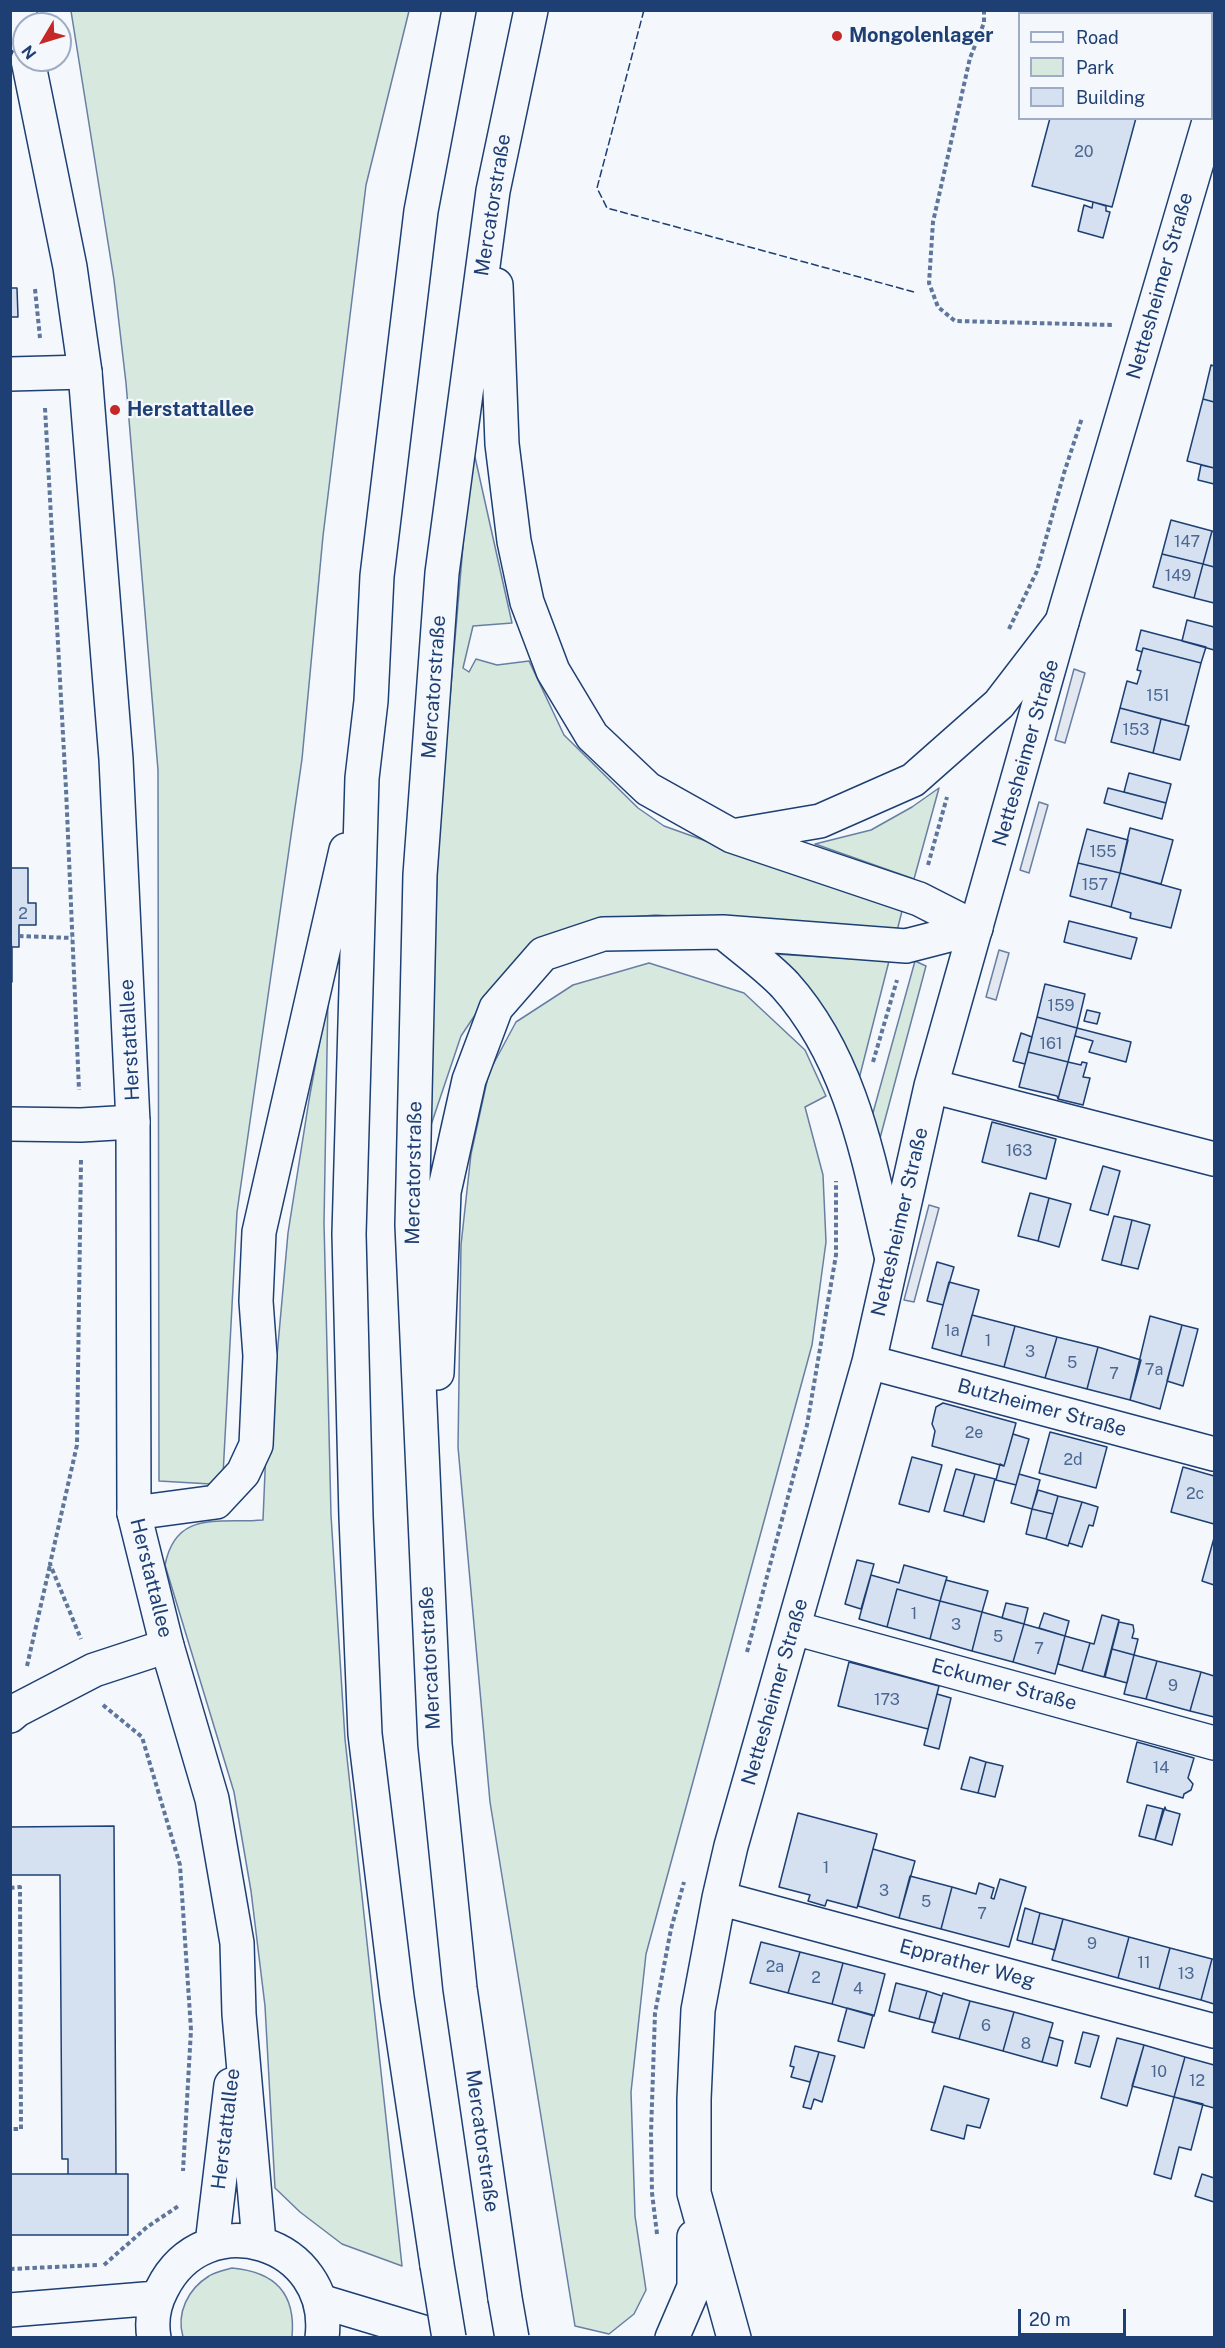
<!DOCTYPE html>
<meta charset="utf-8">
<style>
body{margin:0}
#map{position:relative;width:1225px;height:2348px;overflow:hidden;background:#f4f7fb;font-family:"Public Sans",sans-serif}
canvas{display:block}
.frame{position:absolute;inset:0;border:12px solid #1d3f73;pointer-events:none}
.legend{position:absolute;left:1018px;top:12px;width:195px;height:108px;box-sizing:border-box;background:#f4f7fb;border:2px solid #9eadc5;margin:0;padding:8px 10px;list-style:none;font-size:18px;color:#1d3f73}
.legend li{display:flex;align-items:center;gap:12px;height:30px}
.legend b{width:30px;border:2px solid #9eadc5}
.north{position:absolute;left:12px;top:12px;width:60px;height:60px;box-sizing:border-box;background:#f4f7fb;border:2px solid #9eadc5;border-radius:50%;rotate:232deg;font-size:16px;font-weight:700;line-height:24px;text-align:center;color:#1d3f73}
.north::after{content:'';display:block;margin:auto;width:21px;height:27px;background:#c62828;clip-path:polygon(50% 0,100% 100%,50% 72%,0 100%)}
.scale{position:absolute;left:1018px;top:2309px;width:108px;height:27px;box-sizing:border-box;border:3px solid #1d3f73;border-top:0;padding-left:8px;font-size:18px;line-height:21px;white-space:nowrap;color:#1d3f73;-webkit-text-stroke:4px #f4f7fb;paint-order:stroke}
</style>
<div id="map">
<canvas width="1225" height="2348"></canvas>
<div class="frame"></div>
<ul class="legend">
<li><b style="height:8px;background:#f4f7fb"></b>Road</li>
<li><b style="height:16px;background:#d7e8df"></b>Park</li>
<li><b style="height:16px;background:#d5e0f0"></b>Building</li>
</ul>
<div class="north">N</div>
<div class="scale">20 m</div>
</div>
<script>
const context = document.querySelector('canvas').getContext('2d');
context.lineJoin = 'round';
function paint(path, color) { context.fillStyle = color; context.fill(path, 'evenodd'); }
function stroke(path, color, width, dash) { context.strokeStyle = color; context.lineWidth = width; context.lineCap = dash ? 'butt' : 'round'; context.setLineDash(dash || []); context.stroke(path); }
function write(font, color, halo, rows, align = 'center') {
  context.font = font + ' "Public Sans",sans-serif'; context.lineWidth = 4.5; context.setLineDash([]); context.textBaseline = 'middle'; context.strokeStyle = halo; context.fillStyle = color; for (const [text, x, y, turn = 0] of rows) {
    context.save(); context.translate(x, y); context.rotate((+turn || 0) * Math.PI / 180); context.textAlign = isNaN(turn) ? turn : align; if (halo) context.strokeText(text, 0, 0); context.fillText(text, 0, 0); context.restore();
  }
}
const green = new Path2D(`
 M71 11H409L366 185 323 536 302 759 237 1212 223 1475 211 1484 159 1481 158 770 126 383 114 280Z
 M475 457 512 623 473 626 463 668 469 672 476 659 497 665 529 661 564 735 638 808 664 826 902 911 897 931 656 915 618 918 495 985 461 1036 430 1128 433 979 439 826 470 464Z
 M939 788 914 879 815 844 871 830 912 807Z
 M758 953 889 961 859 1079Z
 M915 961 926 966 879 1142 871 1120Z
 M649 963 744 993 805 1050 826 1096 805 1107 823 1175 826 1242 812 1345 646 1954 631 2092 635 2216 646 2290 634 2314 609 2334 575 2326 490 1802 458 1447 461 1245 471 1154 489 1072 516 1022 573 985Z
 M328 995 324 1223 331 1515 345 1739 402 2266 342 2244 300 2212 275 2188 265 2006 251 1891 234 1792 165 1565C176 1509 220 1524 263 1520L266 1448 277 1356 288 1233 309 1100Z
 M232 2268C275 2272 296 2293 292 2337H183C176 2313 188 2289 209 2276 215 2272 225 2270 232 2268Z`);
const parking = new Path2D(`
 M1074 669 1085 673 1065 743 1055 740Z
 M1039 802 1048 805 1029 873 1020 870Z
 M999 950 1009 953 996 1000 986 997Z
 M929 1205 939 1208 914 1302 904 1300Z`);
const building = new Path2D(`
 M1079 10H1165L1164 14H1078Z
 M1050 118H1136L1112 207 1032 186Z
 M1093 202 1106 206V211L1110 212 1103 238 1078 231 1084 205 1092 208Z
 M10 288H17L18 317H10Z
 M1211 365 1214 366V402L1203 399Z
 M1203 399 1214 402V468L1187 461Z
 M1201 465 1214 468V484L1198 480Z
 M1171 520 1212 531 1203 564 1162 554Z
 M1212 531 1214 532V567L1203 564Z
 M1162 554 1203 564 1194 598 1153 587Z
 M1203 564 1214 567V603L1194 598Z
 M1187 620 1214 627V650L1182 641Z
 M1141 630 1206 647 1201 663 1143 648 1142 652 1136 650Z
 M1143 648 1201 663 1185 725 1120 708 1127 681 1137 684 1141 671 1137 670Z
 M1120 708 1161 719 1153 753 1111 742Z
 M1161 719 1189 726 1180 760 1153 753Z
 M1129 773 1171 784 1166 803 1124 792Z
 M1108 788 1166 803 1162 819 1104 803Z
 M1130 828 1173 840 1161 884 1120 873Z
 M1087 829 1128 840 1120 873 1078 863Z
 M1078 863 1120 873 1111 907 1070 896Z
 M10 868H28V903H36V925H19V947H12V982Z
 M1120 873 1181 890 1171 928 1130 918 1131 913 1111 907Z
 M1069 921 1137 938 1131 959 1064 942Z
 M1045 984 1085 994 1077 1028 1037 1017Z
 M1087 1010 1100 1013 1097 1024 1084 1021Z
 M1037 1017 1077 1028 1068 1062 1028 1052Z
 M1077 1028 1131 1042 1126 1062 1089 1052 1093 1041 1075 1036Z
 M1021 1033 1032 1037 1025 1064 1013 1061Z
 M1028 1052 1068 1062 1058 1099 1057 1096 1019 1087Z
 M1068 1062 1081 1065 1082 1062 1087 1063 1083 1077 1090 1078 1083 1105 1058 1099Z
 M992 1122 1056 1139 1046 1179 982 1162Z
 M1103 1166 1120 1171 1108 1215 1090 1210Z
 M1030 1193 1049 1198 1038 1241 1018 1236Z
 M1049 1198 1071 1204 1059 1247 1038 1241Z
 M1114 1216 1132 1220 1121 1265 1102 1260Z
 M1132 1220 1150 1225 1138 1269 1121 1265Z
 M937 1262 954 1267 943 1305 927 1301Z
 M949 1282 979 1290 961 1356 932 1348Z
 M972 1315 1015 1326 1004 1367 961 1356Z
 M1150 1316 1182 1325 1160 1409 1130 1400Z
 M1182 1325 1198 1329 1183 1386 1167 1381Z
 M1015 1326 1057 1337 1045 1378 1004 1367Z
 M1057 1337 1098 1347 1087 1389 1045 1378Z
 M1098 1347 1141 1360 1130 1400 1087 1389Z
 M943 1403 1016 1423 1004 1466 932 1446 935 1431 932 1424 936 1407Z
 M1050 1432 1107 1447 1096 1488 1039 1473Z
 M1013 1434 1029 1439 1016 1485 996 1480 1000 1464 1004 1466Z
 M912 1457 942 1465 929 1512 899 1504Z
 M1183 1467 1214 1476V1524L1171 1512Z
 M956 1469 975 1474 963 1516 944 1511Z
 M975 1474 995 1479 984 1522 963 1516Z
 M1019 1474 1040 1480 1032 1509 1011 1503Z
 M1038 1490 1058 1496 1053 1514 1032 1509Z
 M1058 1496 1082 1502 1068 1546 1046 1539Z
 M1082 1502 1098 1507 1093 1526 1089 1525 1082 1547 1069 1543Z
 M1032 1509 1053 1514 1046 1539 1026 1534Z
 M1214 1538V1585L1202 1581Z
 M857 1560 874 1564 861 1609 845 1604Z
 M904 1565 947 1577 940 1601 897 1589 887 1627 859 1619 871 1575 899 1583Z
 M946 1580 988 1591 982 1612 940 1601Z
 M897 1589 940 1601 930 1639 887 1627Z
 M940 1601 982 1612 972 1651 930 1639Z
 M1006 1603 1028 1608 1024 1624 1002 1618Z
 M982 1612 1024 1624 1013 1662 972 1651Z
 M1044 1613 1069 1621 1065 1636 1039 1628Z
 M1102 1615 1119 1620 1104 1677 1082 1671 1090 1643 1094 1644Z
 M1119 1622 1133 1625 1134 1631 1132 1638 1138 1639 1134 1655 1112 1649Z
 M1024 1624 1065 1636 1055 1674 1013 1662Z
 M1065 1636 1090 1643 1082 1671 1058 1664Z
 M1112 1649 1134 1655 1127 1683 1105 1677Z
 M1134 1655 1157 1661 1146 1699 1124 1694Z
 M1157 1661 1201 1672 1190 1711 1146 1699Z
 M849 1662 939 1686 928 1729 838 1706Z
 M1201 1672 1214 1676V1717L1190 1711Z
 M937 1694 951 1698 939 1749 924 1745Z
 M1137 1742 1194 1758 1188 1778 1193 1784 1191 1790 1184 1794 1183 1798 1127 1782Z
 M970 1757 986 1762 978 1793 961 1789Z
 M986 1762 1003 1766 995 1797 978 1793Z
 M1147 1805 1163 1809 1155 1840 1139 1836Z
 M1165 1807 1166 1810 1180 1814 1172 1845 1155 1840Z
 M798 1813 877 1834 857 1908 827 1900 825 1906 808 1901 810 1895 779 1887Z
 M114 1826 116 2174H68V2159H62L60 1875H10V1827Z
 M873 1849 915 1861 899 1918 858 1906Z
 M910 1876 952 1887 941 1929 899 1918Z
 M1000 1879 1026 1887 1009 1947 941 1929 952 1887 976 1894 979 1883 994 1888 991 1898 994 1899Z
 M1025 1908 1040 1913 1032 1944 1017 1940Z
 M1040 1913 1063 1919 1055 1950 1032 1944Z
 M1063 1919 1129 1937 1118 1978 1052 1960Z
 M1129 1937 1170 1948 1159 1989 1118 1978Z
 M761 1942 800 1952 788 1993 750 1983Z
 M1170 1948 1212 1959 1201 2000 1159 1989Z
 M800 1952 843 1963 832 2004 788 1993Z
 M1212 1959H1214V2004L1201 2000Z
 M843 1963 885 1974 874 2016 832 2004Z
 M896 1983 927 1991 919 2019 889 2011Z
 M927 1991 942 1996 935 2023 919 2019Z
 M943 1993 970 2001 959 2039 932 2032Z
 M970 2001 1014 2012 1003 2051 959 2039Z
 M847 2008 873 2015 864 2048 838 2041Z
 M1014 2012 1053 2023 1042 2062 1003 2051Z
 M1083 2032 1099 2036 1090 2067 1075 2063Z
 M1049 2037 1063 2041 1057 2066 1042 2062Z
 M1117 2038 1144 2045 1127 2106 1101 2098Z
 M1144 2045 1185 2057 1174 2097 1132 2086Z
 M795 2046 819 2052 810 2082 791 2077 794 2067 790 2066Z
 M819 2052 835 2056 822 2102 814 2099 811 2109 803 2107Z
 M1185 2057 1214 2065V2108L1174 2097Z
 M944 2086 989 2099 980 2128 967 2125 964 2139 931 2130Z
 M1174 2097 1203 2104 1191 2150 1179 2147 1171 2179 1154 2174Z
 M10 2174H128V2235H10Z
 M1202 2174 1214 2178V2202L1195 2196Z`);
const path = new Path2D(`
 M984 10V23L970 58 933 222 929 283 938 307 955 321 1114 325
 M35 289 40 338
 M45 408 66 789 79 1090
 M1009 629 1037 571 1064 473 1082 418
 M928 865 947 797
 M19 936 72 938
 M873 1062 897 980
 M81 1160 77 1445 50 1564 81 1639
 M747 1652 807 1425 836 1255V1181
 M27 1666 50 1565
 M103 1705 142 1737 180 1865 191 2030 183 2171
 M10 1888 20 1887 21 2129H10
 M657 2234 652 2193 651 2133 655 2013 671 1929 684 1882
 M104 2265 147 2227 180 2205
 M10 2269 97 2265`);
const minor = new Path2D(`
 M10 374 85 372
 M931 1086 1214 1159
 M10 1124 81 1125 133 1122
 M869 1362 1214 1454
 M794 1628 1214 1743
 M10 1716 17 1710 94 1670 167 1646
 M719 1898 1214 2031
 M672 2338 694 2287V2237
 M734 2338 694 2193V2099L698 2010 719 1898 731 1846 869 1362 931 1086 1062 622 1210 118`);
const tertiary = new Path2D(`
 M19 10 24 38
 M28 60 70 267 85 372 116 759 133 1122 134 1513 167 1646 212 1799 237 1943 239 2014 259 2242
 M212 2244 231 2085
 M10 2310 157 2298
 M154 2338C151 2321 154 2304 162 2289 205 2202 334 2241 322 2338`);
const secondary = new Path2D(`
 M496 285 502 444 514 541 527 602 553 671 592 736 648 789 732 836 919 899 976 928
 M738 835 820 821 913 780 999 704 1062 622
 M723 932 906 946 976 928
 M437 1373 444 1192 469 1080 496 1008 543 954 603 934 723 932C743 949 767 966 785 985 853 1061 869 1163 892 1259
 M134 1513 216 1502 243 1473 256 1445 260 1356 256 1301 259 1232 346 850
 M437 2265 397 1997 365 1734 356 1517 349 1234 362 778 371 701 377 576 421 211 459 10
 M505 2298 460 1988 435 1744 412 1225 420 875 442 573 493 191 531 10`);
const trunk = new Path2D(`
 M320 2301 443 2338`);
const secondaryBridge = new Path2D(`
 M437 2265 449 2338
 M505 2298 512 2338`);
const fence = new Path2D(`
 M644 10 597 188 607 208 914 292`);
const markers = [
 [837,36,6,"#c62828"],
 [115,410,6,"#c62828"]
];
const numberNames = [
 ["20",1084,152],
 ["147",1187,542],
 ["149",1178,576],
 ["151",1158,696],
 ["153",1136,730],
 ["155",1103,852],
 ["157",1095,885],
 ["2",23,914],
 ["159",1061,1006],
 ["161",1051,1044],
 ["163",1019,1151],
 ["1a",952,1331],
 ["1",988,1341],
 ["3",1030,1352],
 ["5",1072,1363],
 ["7a",1154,1370],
 ["7",1114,1374],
 ["2e",974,1433],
 ["2d",1073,1460],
 ["2c",1195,1494],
 ["1",914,1614],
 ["3",956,1625],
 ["5",998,1637],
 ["7",1039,1649],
 ["9",1173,1686],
 ["173",887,1700],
 ["14",1161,1768],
 ["1",826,1868],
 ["3",884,1891],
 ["5",926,1902],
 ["7",982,1914],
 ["9",1092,1944],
 ["11",1144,1963],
 ["2a",775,1967],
 ["13",1186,1974],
 ["2",816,1978],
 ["4",858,1989],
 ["6",986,2026],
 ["8",1026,2044],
 ["10",1159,2072],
 ["12",1197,2081]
];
const poiNames = [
 ["Mongolenlager",849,36],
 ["Herstattallee",127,410]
];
const streetNames = [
 ["Mercatorstraße",493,205,-81],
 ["Nettesheimer Straße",1160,286,-74],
 ["Mercatorstraße",434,687,-86],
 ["Nettesheimer Straße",1026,753,-74],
 ["Herstattallee",130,1040,-93],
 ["Mercatorstraße",414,1173,-89],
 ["Nettesheimer Straße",900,1222,-77],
 ["Butzheimer Straße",1042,1408,15],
 ["Herstattallee",151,1578,76],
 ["Mercatorstraße",430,1658,-93],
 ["Eckumer Straße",1004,1685,15],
 ["Nettesheimer Straße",775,1692,-74],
 ["Epprather Weg",967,1964,15],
 ["Herstattallee",226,2129,-83],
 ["Mercatorstraße",482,2141,82]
];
paint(green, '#d7e8df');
stroke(green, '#687fa3', 1.5);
paint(parking, '#e3e8f0');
stroke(parking, '#687fa3', 1.5);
paint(building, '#d5e0f0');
stroke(building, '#1d3f73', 1.5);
stroke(minor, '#1d3f73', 36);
stroke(tertiary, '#1d3f73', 36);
stroke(secondary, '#1d3f73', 36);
stroke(trunk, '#1d3f73', 36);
stroke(path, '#5e769c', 4, [4.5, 3]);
stroke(minor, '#f4f7fb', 33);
stroke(tertiary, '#f4f7fb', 33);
stroke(secondary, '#f4f7fb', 33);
stroke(trunk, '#f4f7fb', 33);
stroke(secondaryBridge, '#1d3f73', 36, []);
stroke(secondaryBridge, '#f4f7fb', 33);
stroke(fence, '#1d3f73', 1.5, [8, 3]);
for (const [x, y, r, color] of markers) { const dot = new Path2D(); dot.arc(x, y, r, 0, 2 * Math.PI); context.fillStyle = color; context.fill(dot); stroke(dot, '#f4f7fb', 2); }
write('16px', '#4b6792', null, numberNames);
write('bold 20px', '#1d3f73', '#f4f7fb', poiNames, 'left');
write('20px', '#1d3f73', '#f4f7fb', streetNames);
</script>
